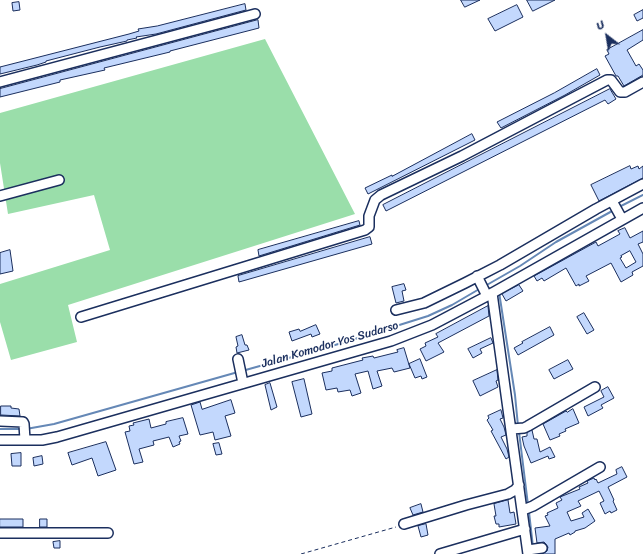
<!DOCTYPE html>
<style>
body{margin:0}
#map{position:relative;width:643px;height:554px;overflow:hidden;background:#fff;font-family:Sriracha,sans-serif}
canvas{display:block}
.north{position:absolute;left:587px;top:16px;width:40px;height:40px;-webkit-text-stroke:3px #fff;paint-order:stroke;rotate:329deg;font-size:11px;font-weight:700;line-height:16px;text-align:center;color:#1b2f5e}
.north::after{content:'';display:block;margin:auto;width:14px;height:18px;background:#1b2f5e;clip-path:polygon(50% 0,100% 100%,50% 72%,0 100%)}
</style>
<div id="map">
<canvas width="643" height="554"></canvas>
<div class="north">U</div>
</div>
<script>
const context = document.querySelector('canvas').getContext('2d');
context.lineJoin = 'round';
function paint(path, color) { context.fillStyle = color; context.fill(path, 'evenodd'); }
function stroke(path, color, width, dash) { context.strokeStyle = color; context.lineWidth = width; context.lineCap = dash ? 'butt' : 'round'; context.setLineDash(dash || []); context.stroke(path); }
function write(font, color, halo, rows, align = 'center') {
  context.font = font + ' Sriracha,sans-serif'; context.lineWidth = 3; context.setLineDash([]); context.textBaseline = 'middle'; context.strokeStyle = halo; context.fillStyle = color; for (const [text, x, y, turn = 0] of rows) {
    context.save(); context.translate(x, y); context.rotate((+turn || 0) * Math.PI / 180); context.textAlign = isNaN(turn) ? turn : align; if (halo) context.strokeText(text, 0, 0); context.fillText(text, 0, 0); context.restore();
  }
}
const green = new Path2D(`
 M265 39 355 214 68 305 77 342 11 360 0 322V284L110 250 94 195 8 214 0 163V113Z`);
const stream = new Path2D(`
 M619 207 643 195
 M485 286 520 266 556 242 614 210
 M499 292 515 395 518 426
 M242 371 342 343 428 316 452 305 481 288
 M0 429H22
 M26 429 54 424 238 372
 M519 432 528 505
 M529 512 533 547`);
const building = new Path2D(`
 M461 0H480L465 7Z
 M527 0H555L533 11Z
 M19 2 20 10 13 11 12 3Z
 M245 4 246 10 156 34 136 37 137 38 127 40V41L100 47 46 61V62L37 65 0 74V67L129 34 139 31 138 29 157 26Z
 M517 5 523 17 495 31 488 19Z
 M643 10V18L637 21 634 15Z
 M258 20 259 28 170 51V52L104 68 105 70 60 80V82L0 97V89Z
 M643 30V40L627 50 636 66 639 64 643 70V75L624 86 618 76H616L605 56 609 54 607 50Z
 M597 69 600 75 565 95 501 128 497 122 554 93Z
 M610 89 616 99 608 104 605 100 386 211 383 205Z
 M472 134 475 140 368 194 365 188 392 175V176Z
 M630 166 631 169 638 166 639 169 643 166V178L599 201 591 185Z
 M359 221 360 225 259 256 258 250Z
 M625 228 630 238 643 231V242L638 244 643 254V266L632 272 633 275 621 282 611 263 586 276 589 281 579 286V284L576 286 566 268 544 281 542 278 537 281 534 276 596 242 598 246 620 234 618 231ZM630 251 636 262 626 268 620 258 622 257 621 256Z
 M370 237 372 244 239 282 238 276Z
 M10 250 13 271 0 274V253Z
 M404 284 406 290 402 291 404 301 396 303 392 287Z
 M519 285 523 291 506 301 502 294Z
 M488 306 489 316 438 343 444 352 426 361 420 349 426 346 425 343 438 337 436 334Z
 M584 313 594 330 587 334 577 317Z
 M316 325 320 334 312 337 311 334 292 341 289 332 299 329 300 331Z
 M550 327 554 335 518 355 514 348 523 343 522 342Z
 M242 335 245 345H247L249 350 237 353 236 347 238 346 236 337Z
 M491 338 493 343 480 349 482 353 473 358 468 349Z
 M404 348 410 368 394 372 392 368 377 371 382 386 373 389 368 371 355 374 361 393 352 396 350 390 338 392 337 388 326 390 322 373 332 371V368L363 360 362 358 373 356 374 358 398 352 397 350Z
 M420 359 427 377 422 379 421 376 415 378 409 364Z
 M568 360 573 369 554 379 549 370Z
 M497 370 498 380 496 381 498 387 480 396 473 381Z
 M304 379 312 414 301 417 292 382Z
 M270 383 277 407 271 410 265 385Z
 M608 387 614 398 601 405 603 408 588 416 584 407 604 397 601 391Z
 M231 400 235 413 225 416 231 436 215 440 213 432 200 435 191 405 200 402 202 409Z
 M1 406H11V408L19 409 20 416 1 415Z
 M573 409 579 423 565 429 566 431 559 434 560 436 550 440 543 424 566 411 567 412Z
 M501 410 503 418 500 419 504 427 506 435 501 437 507 449 509 457 506 459 491 431 493 430 487 420 489 418 488 416Z
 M183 418 188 434 179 436 181 441 179 442 180 444 173 447 169 437 153 441 154 445 139 449 143 462 134 464 125 432 130 431 129 426 134 425 133 423 149 419 151 428 166 424V422Z
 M532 430 534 439H537L540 452 550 447 555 457 549 459 548 456 531 463 524 446 522 437 527 436V433Z
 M106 442 116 470 98 476 92 458 72 465 68 453Z
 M219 443 222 454 216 455 213 444Z
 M21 453V466H12L11 454Z
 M42 456 43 464 34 466 33 458Z
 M622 467 627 477 608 487 614 500 613 501 617 510 611 513 610 511 605 514 600 503 604 501 599 491 578 501 581 506 567 512 571 521 584 517 582 513 588 509 595 521 585 528 575 531V532L570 535 569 533 555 539V554H542L547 551 548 547 544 542 537 543 535 528 550 526 545 516 548 515 547 513 558 508 556 503 562 500 560 497 580 489 579 487 588 483 587 481 594 478 595 480 596 479 598 483 617 474 616 470Z
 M508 500 510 513 514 512 516 524 499 527V524H496L494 516H496L494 504Z
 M421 504 423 512 413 515 410 508Z
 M0 519H23V527H0Z
 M40 519H47V527H40Z
 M426 524 428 535 421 537 418 526Z
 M60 541V548H54L53 542Z`);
const path = new Path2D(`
 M301 554 396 527`);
const minor = new Path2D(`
 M0 82 255 14
 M0 196 59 180
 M612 201 622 219
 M477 276 487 296
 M492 293 528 554
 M396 310 424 303 465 283 500 265 596 209 643 184
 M81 317 365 230 369 227V216L375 200 381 195 462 156 607 80H611L620 92H625L643 82
 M238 359 243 383
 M0 421 23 422 24 424 25 440
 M512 429 524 428 528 426 595 387
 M0 440H42L57 437 391 341 432 325 487 296 643 208
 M523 510 533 506 600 467
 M404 524 466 505 508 494 515 490 519 485
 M0 533H108
 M528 550 542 548
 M440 554 525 529`);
const streetNames = [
 ["Jalan Komodor Yos Sudarso",330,345,-16]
];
paint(green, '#9adeaa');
stroke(stream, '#6588b6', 2);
paint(building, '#c3d8fd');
stroke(building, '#1b2f5e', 1);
stroke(minor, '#1b2f5e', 12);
stroke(path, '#1b2f5e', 1, [4, 3]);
stroke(minor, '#fff', 9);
write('12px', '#1b2f5e', '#fff', streetNames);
</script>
